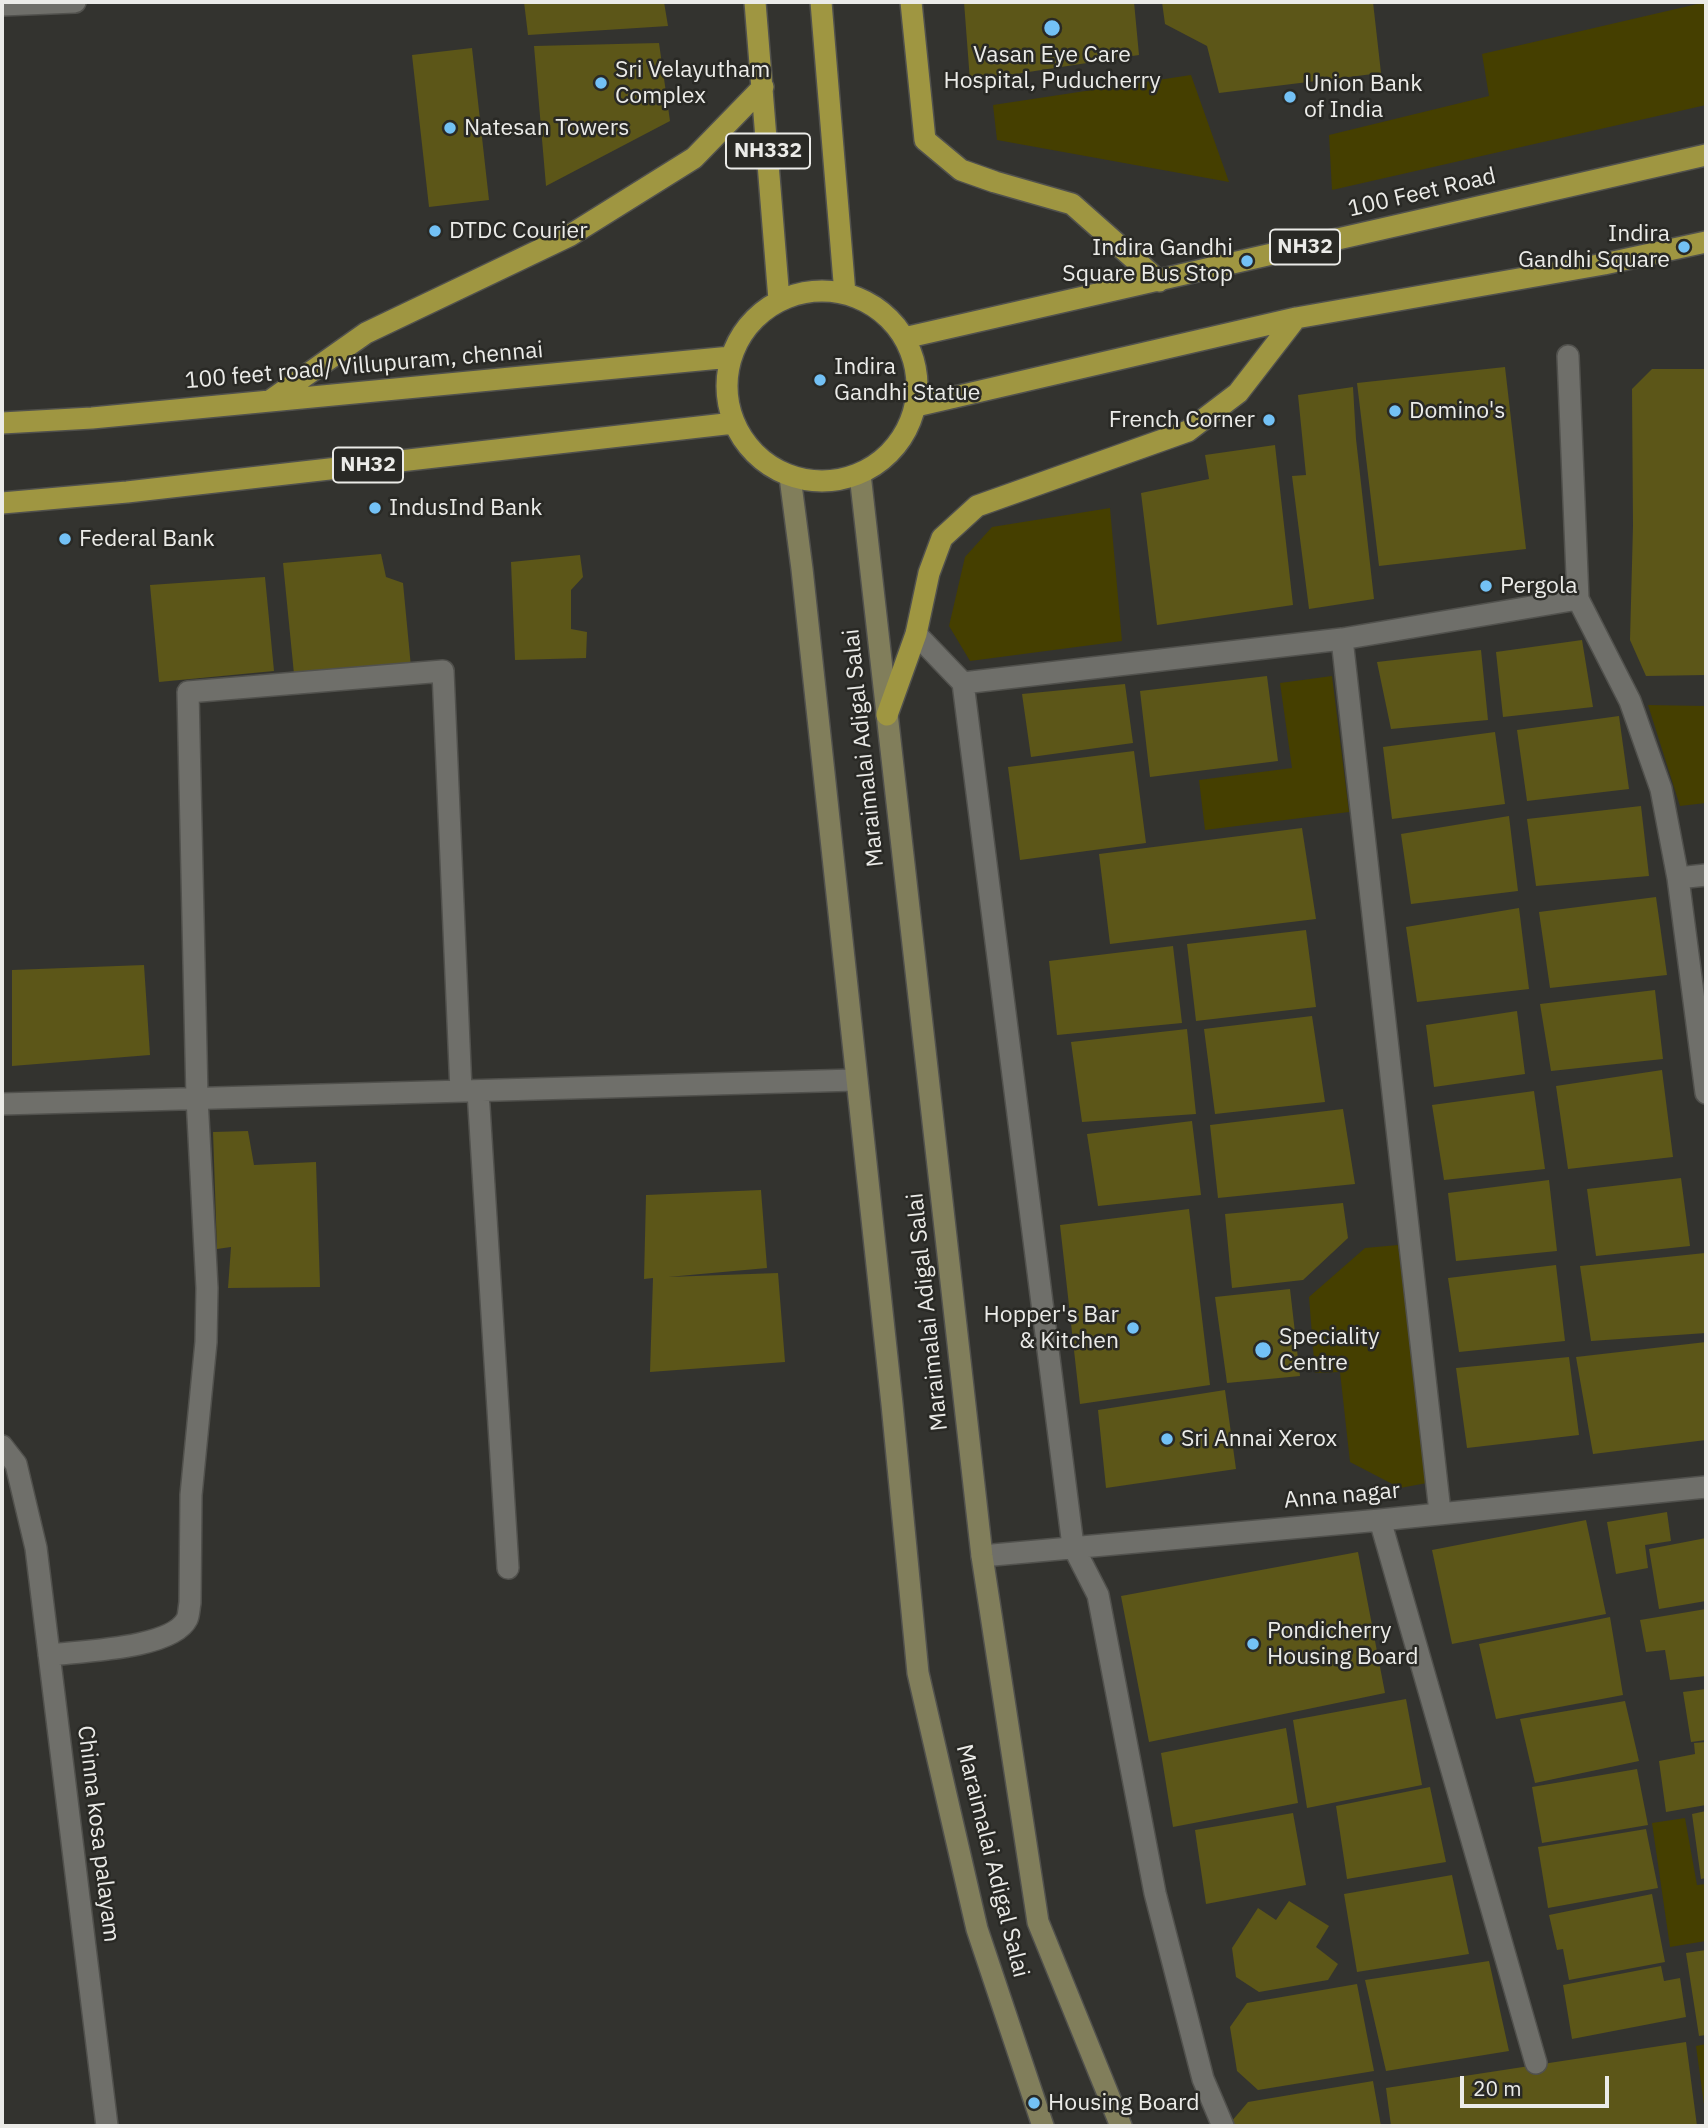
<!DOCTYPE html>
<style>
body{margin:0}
#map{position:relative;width:1708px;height:2128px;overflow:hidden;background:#33332f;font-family:"IBM Plex Sans",sans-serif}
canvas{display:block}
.frame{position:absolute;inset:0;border:4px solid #ebebe8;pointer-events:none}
.scale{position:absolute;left:1460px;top:2076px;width:149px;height:32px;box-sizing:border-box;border:4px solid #ebebe8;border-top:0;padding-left:9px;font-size:21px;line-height:24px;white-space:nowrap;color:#ebebe8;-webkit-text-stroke:5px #292925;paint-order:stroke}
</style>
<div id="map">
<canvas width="1708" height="2128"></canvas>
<div class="frame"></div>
<div class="scale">20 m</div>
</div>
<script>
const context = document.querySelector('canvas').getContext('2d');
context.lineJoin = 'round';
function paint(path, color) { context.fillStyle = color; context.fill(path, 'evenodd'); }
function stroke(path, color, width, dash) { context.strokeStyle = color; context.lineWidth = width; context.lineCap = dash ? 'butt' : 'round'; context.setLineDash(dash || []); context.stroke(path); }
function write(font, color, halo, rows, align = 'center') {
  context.font = font + ' "IBM Plex Sans",sans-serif'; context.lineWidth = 5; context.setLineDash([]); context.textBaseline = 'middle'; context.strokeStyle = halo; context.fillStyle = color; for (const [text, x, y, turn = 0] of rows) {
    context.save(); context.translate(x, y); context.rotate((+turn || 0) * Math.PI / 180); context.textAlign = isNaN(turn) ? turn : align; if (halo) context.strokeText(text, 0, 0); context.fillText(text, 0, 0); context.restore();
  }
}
const green = new Path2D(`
 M1706 2V105L1332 190 1329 135 1489 96 1482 54Z
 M1191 75 1229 182 997 140 993 105Z
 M1110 508 1122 641 970 661 949 626 965 557 992 527Z
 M1332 676 1349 812 1205 830 1199 780 1292 768 1280 683Z
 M1648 705 1706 706V803L1680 806Z
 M1398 1245 1427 1483 1400 1488 1350 1462 1340 1372 1315 1373 1309 1297 1365 1248Z
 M1685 1818 1697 1885 1706 1884V1941L1670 1947 1652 1823Z
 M1706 2044V2119L1696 2046Z`);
const building = new Path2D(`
 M524 2H664L668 26 528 35Z
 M964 2H1134L1139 55 970 81Z
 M1162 2H1373L1381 73 1219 93 1207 46 1165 24Z
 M659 43 670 121 546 186 534 46Z
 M472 48 489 200 429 207 412 55Z
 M1505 367 1526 549 1379 566 1357 383Z
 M1652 369H1706V675L1646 676 1630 640 1633 526 1632 389Z
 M1353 387 1356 439 1374 599 1309 609 1292 476 1306 475 1298 395Z
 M1275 445 1293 605 1157 625 1141 493 1209 479 1205 455Z
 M381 554 386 577 403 583 411 667 294 674 283 563Z
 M580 555 583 577 571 590V629L587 632 586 658 515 660 511 562Z
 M265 577 274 671 159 682 150 585Z
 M1582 640 1593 707 1503 717 1496 652Z
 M1481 650 1488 720 1391 729 1377 662Z
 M1267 676 1278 761 1150 777 1140 691Z
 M1125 684 1133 743 1031 757 1022 694Z
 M1619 716 1629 789 1527 801 1517 730Z
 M1495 732 1505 804 1392 819 1383 747Z
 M1134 751 1146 843 1020 860 1008 767Z
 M1641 806 1649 876 1536 886 1527 819Z
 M1509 816 1518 891 1411 904 1401 834Z
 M1302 828 1316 919 1110 944 1099 854Z
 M1656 897 1667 975 1550 988 1539 912Z
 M1519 908 1529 989 1417 1002 1406 927Z
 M1306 930 1316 1007 1196 1021 1187 944Z
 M1173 946 1182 1023 1057 1035 1049 961Z
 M144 965 150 1055 12 1066V970Z
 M1655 990 1663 1059 1551 1071 1540 1004Z
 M1517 1011 1525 1074 1434 1087 1426 1025Z
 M1312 1016 1325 1102 1215 1114 1204 1029Z
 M1187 1029 1196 1114 1082 1122 1071 1042Z
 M1662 1070 1673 1157 1568 1169 1556 1086Z
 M1534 1091 1545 1169 1444 1180 1432 1105Z
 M1343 1109 1355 1184 1218 1198 1210 1125Z
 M1192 1121 1201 1195 1098 1206 1087 1134Z
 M248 1131 254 1165 316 1162 320 1287 228 1288 231 1247 217 1249 213 1132Z
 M1681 1178 1690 1246 1596 1256 1587 1189Z
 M1549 1180 1557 1251 1456 1261 1448 1193Z
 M761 1190 767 1268 668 1277 778 1273 785 1362 650 1372 653 1278 644 1279 646 1195Z
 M1343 1203 1348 1238 1303 1280 1232 1288 1225 1214Z
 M1189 1209 1210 1385 1080 1404 1060 1225Z
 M1705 1253 1706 1333 1591 1341 1580 1266Z
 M1556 1265 1565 1341 1459 1352 1448 1278Z
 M1290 1289 1300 1376 1227 1383 1215 1297Z
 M1706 1342V1440L1593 1454 1576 1357Z
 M1569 1357 1579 1435 1467 1448 1456 1368Z
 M1225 1390 1236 1469 1106 1488 1098 1410Z
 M1667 1512 1671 1541 1645 1545 1648 1568 1616 1574 1607 1522Z
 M1586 1520 1606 1614 1452 1644 1432 1550Z
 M1706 1538V1601L1659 1609 1649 1549Z
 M1358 1552 1385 1693 1149 1742 1121 1596Z
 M1706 1609V1676L1670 1680 1665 1650 1646 1652 1640 1620Z
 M1610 1617 1623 1695 1496 1719 1479 1644Z
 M1706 1689V1740L1691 1742 1683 1692Z
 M1406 1699 1422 1785 1307 1808 1293 1720Z
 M1625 1701 1639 1761 1535 1783 1520 1719Z
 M1286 1728 1298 1803 1173 1827 1161 1753Z
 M1706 1742V1805L1666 1812 1659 1761 1695 1754 1694 1743Z
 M1637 1769 1648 1825 1542 1843 1532 1787Z
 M1430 1787 1446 1862 1347 1879 1336 1806Z
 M1706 1811V1878L1701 1879 1692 1814Z
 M1293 1813 1306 1885 1206 1904 1195 1830Z
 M1646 1829 1658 1888 1548 1908 1538 1847Z
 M1452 1875 1469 1954 1357 1972 1344 1894Z
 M1652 1894 1665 1962 1569 1980 1563 1949 1557 1950 1549 1915Z
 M1289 1901 1329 1926 1316 1947 1338 1964 1328 1980 1259 1992 1236 1977 1232 1948 1258 1908 1276 1920Z
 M1706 1950V2035L1699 2036 1686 1953Z
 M1489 1961 1509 2051 1386 2071 1365 1980Z
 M1661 1966 1664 1981 1680 1978 1686 2017 1572 2039 1563 1985Z
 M1357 1984 1374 2071 1258 2090 1237 2071 1230 2027 1247 2003Z
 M1686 2042 1697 2126H1391L1386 2088Z
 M1373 2081 1381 2126H1234L1231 2122 1248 2102Z`);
const minor = new Path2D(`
 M2 5 75 2
 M1578 599 1630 701 1661 789 1678 878 1706 1093
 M916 634 963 683 1073 1546 1098 1595 1155 1893 1203 2079 1223 2126
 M1342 639 1440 1512
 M963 683 1342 639 1578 599 1568 356
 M1678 878 1706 875
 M478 1091 508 1568
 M2 1104 855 1080
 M2 1446 16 1464 36 1548 107 2126
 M1380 1520 1536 2063
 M982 1556 1380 1520 1706 1487
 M49 1655C80 1651 172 1649 187 1619 189 1615 189 1607 190 1603L191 1495 206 1342 207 1288 197 1098 188 692 443 671 461 1091`);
const secondary = new Path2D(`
 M860 474 982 1556 1038 1922 1121 2126
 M790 477 802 569 892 1404 918 1673 977 1929 1043 2126`);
const trunk = new Path2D(`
 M755 2 779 300
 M821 2 845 294
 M911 2 925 140 961 170 995 182 1072 204 1159 281
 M727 386a95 95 0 1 1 190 0a95 95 0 1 1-190 0Z
 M904 338 1706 155
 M271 400 366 333 569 236 694 158 763 87
 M916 406 1296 318 1604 264 1706 242
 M2 423 92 418 731 357
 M2 503 127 492 734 423
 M887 715 916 634 929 573 942 538 977 506 1188 431 1238 393 1296 318`);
const markers = [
 [1052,28,9,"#73c1f5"],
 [601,83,7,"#73c1f5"],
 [1290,97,7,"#73c1f5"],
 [450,128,7,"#73c1f5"],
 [435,231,7,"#73c1f5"],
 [1684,247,7,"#73c1f5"],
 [1247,261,7,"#73c1f5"],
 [820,380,7,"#73c1f5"],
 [1395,411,7,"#73c1f5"],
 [1269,420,7,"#73c1f5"],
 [375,508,7,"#73c1f5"],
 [65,539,7,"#73c1f5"],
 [1486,586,7,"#73c1f5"],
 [1133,1328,7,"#73c1f5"],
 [1263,1350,9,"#73c1f5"],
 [1167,1439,7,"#73c1f5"],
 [1253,1644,7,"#73c1f5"],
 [1034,2103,7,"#73c1f5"]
];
const shields = [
 [768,151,84],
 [1305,247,70],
 [368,465,70]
];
const shieldNames = [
 ["NH332",768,151],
 ["NH32",1305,247],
 ["NH32",368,465]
];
const poiNames = [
 ["Vasan Eye Care",1052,55,"center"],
 ["Hospital, Puducherry",1052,81,"center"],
 ["Sri Velayutham",615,70],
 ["Complex",615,96],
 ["Union Bank",1304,84],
 ["of India",1304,110],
 ["Natesan Towers",464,128],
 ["DTDC Courier",449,231],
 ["Indira",1670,234,"right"],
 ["Gandhi Square",1670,260,"right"],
 ["Indira Gandhi",1233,248,"right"],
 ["Square Bus Stop",1233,274,"right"],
 ["Indira",834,367],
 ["Gandhi Statue",834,393],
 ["Domino's",1409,411],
 ["French Corner",1255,420,"right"],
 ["IndusInd Bank",389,508],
 ["Federal Bank",79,539],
 ["Pergola",1500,586],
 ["Hopper's Bar",1119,1315,"right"],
 ["& Kitchen",1119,1341,"right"],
 ["Speciality",1279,1337],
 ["Centre",1279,1363],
 ["Sri Annai Xerox",1181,1439],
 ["Pondicherry",1267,1631],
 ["Housing Board",1267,1657],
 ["Housing Board",1048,2103]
];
const streetNames = [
 ["100 Feet Road",1422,193,-13],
 ["100 feet road/ Villupuram, chennai",364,366,-5],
 ["Maraimalai Adigal Salai",864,748,-96],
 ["Maraimalai Adigal Salai",928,1312,-96],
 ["Anna nagar",1342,1496,-5],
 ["Chinna kosa palayam",98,1834,83],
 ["Maraimalai Adigal Salai",992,1861,76]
];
paint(green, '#453f00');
paint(building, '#5c5618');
stroke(minor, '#51514d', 24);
stroke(secondary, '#51514d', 24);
stroke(trunk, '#51514d', 24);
stroke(minor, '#6f6f6a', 21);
stroke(secondary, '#817e5b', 21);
stroke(trunk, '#9f9641', 21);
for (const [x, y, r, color] of markers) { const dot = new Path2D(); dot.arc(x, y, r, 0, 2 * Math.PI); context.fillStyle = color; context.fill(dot); stroke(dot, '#292925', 2.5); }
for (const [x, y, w] of shields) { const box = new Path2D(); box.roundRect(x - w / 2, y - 17.5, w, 35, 5); context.fillStyle = '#292925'; context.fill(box); stroke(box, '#ebebe8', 2); }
write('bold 21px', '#ebebe8', null, shieldNames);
write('23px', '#ebebe8', '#292925', poiNames, 'left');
write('23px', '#ebebe8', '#292925', streetNames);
</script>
